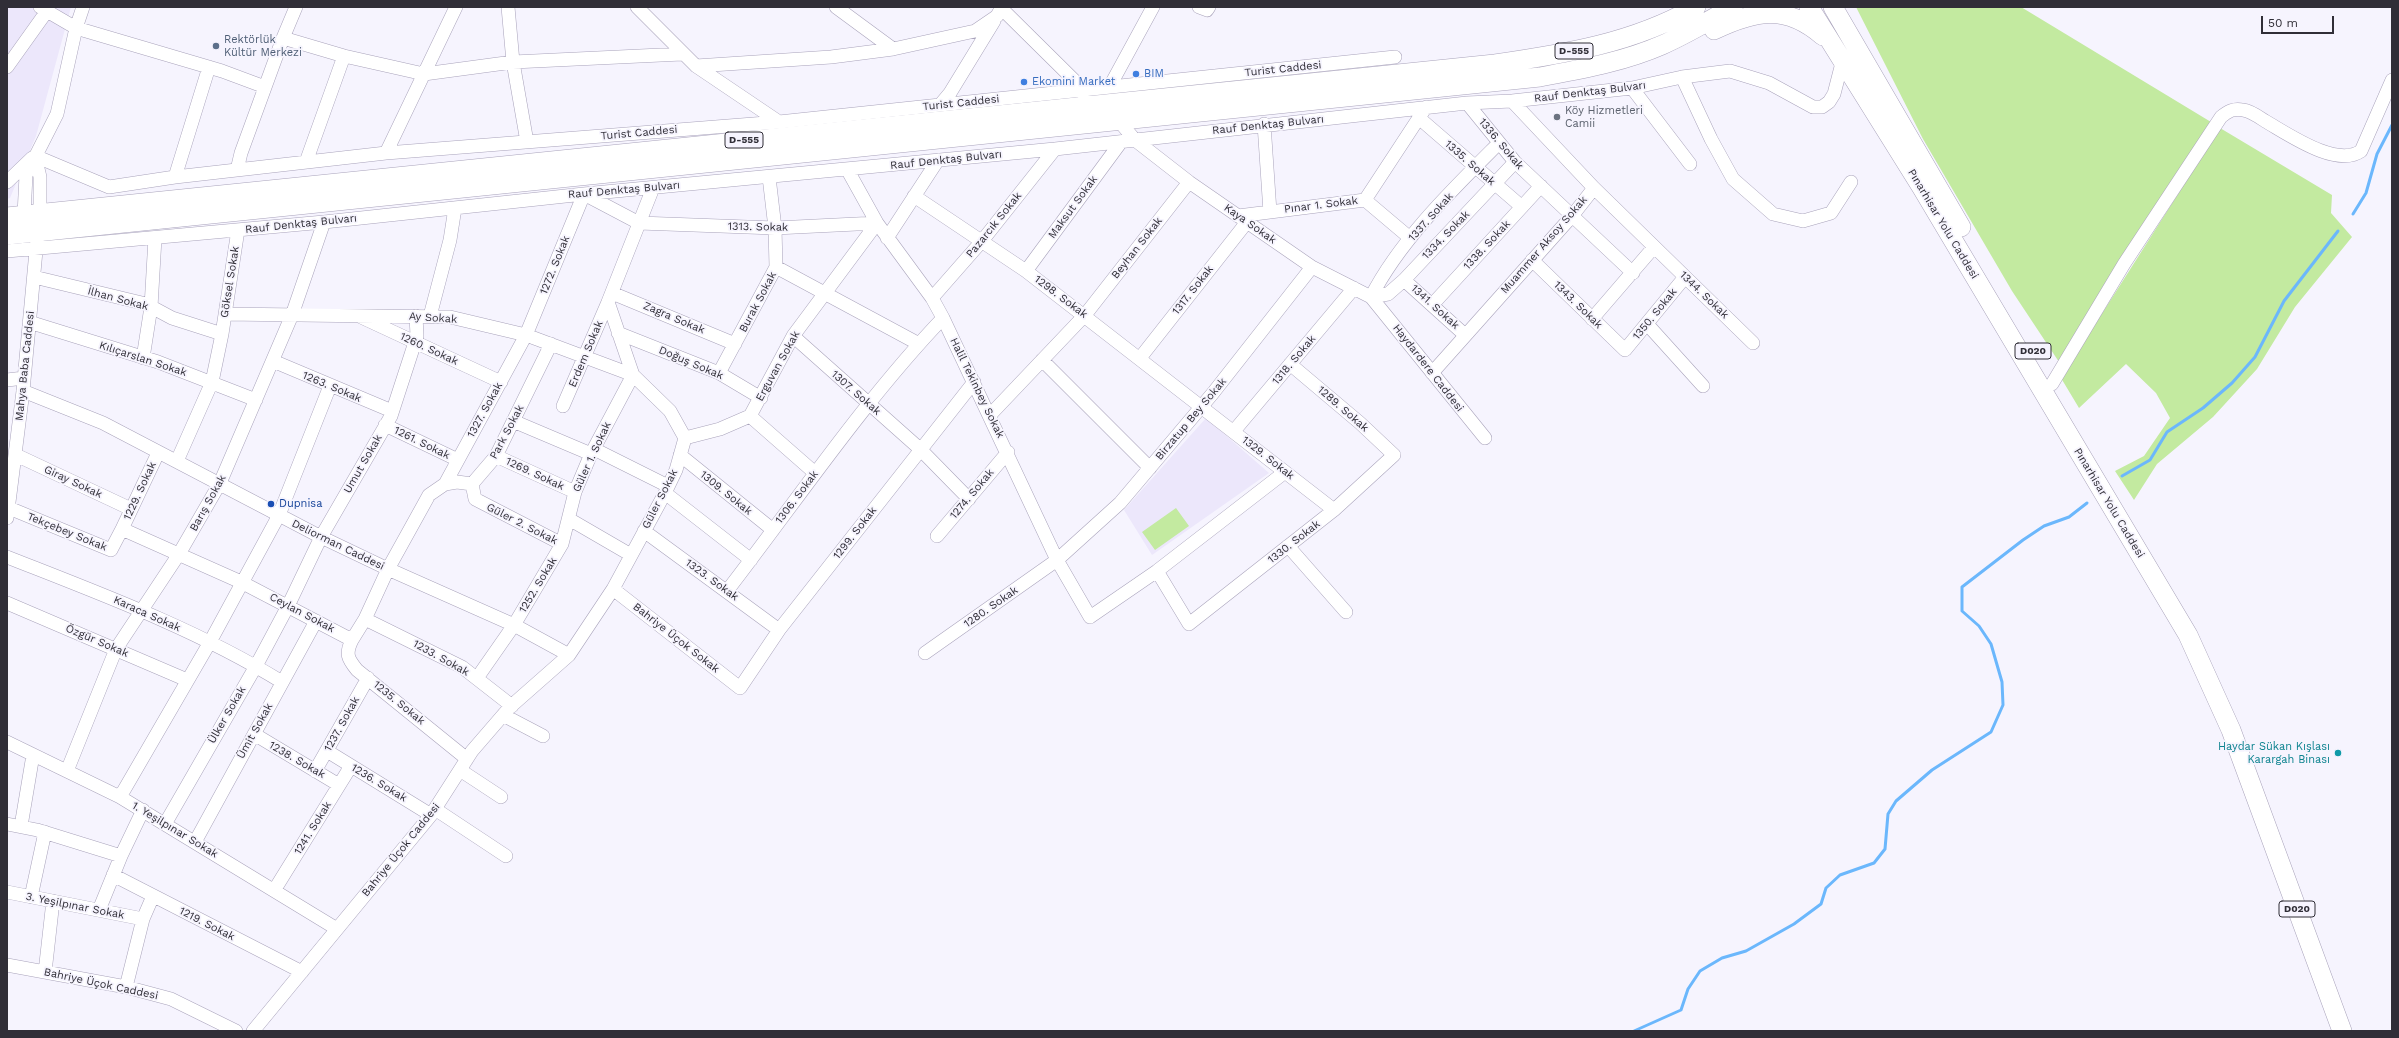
<!DOCTYPE html>
<meta charset="utf-8">
<style>
body{margin:0}
#map{position:relative;width:2399px;height:1038px;overflow:hidden;background:#f6f4fe;font-family:"Work Sans",sans-serif}
canvas{display:block}
.frame{position:absolute;inset:0;border:8px solid #302e37;pointer-events:none}
.scale{position:absolute;left:2261px;top:16px;width:73px;height:18px;box-sizing:border-box;border:2px solid #302e37;border-top:0;padding-left:5px;font-size:12px;line-height:14px;white-space:nowrap;color:#302e37;-webkit-text-stroke:3px #f6f4fe;paint-order:stroke}
</style>
<div id="map">
<canvas width="2399" height="1038"></canvas>
<div class="frame"></div>
<div class="scale">50 m</div>
</div>
<script>
const context = document.querySelector('canvas').getContext('2d');
context.lineJoin = 'round';
function paint(path, color) { context.fillStyle = color; context.fill(path, 'evenodd'); }
function stroke(path, color, width, dash) { context.strokeStyle = color; context.lineWidth = width; context.lineCap = dash ? 'butt' : 'round'; context.setLineDash(dash || []); context.stroke(path); }
function write(font, color, halo, rows, align = 'center') {
  context.font = font + ' "Work Sans",sans-serif'; context.lineWidth = 3.5; context.setLineDash([]); context.textBaseline = 'middle'; context.strokeStyle = halo; context.fillStyle = color; for (const [text, x, y, turn = 0] of rows) {
    context.save(); context.translate(x, y); context.rotate((+turn || 0) * Math.PI / 180); context.textAlign = isNaN(turn) ? turn : align; if (halo) context.strokeText(text, 0, 0); context.fillText(text, 0, 0); context.restore();
  }
}
const built = new Path2D(`
 M7 7H71L36 136 10 198 7 199Z
 M1206 418 1269 473 1152 555 1124 510Z`);
const green = new Path2D(`
 M1856 7H2021L2211 122 2059 362 2012 291 1923 139Z
 M2220 128 2332 195 2331 213 2352 237 2295 307 2257 369 2213 417 2157 464 2134 500 2115 471 2144 456 2170 418 2156 393 2126 364 2079 408 2061 378Z
 M1176 508 1189 526 1155 550 1142 532Z`);
const stream = new Path2D(`
 M2353 214 2366 193 2377 154 2392 125
 M2122 476 2150 460 2167 432 2203 408 2232 383 2255 357 2284 301 2338 231
 M1634 1031 1681 1010 1688 989 1700 971 1722 958 1746 951 1794 924 1821 904 1826 888 1840 875 1874 863 1885 849 1888 814 1896 801 1932 770 1991 732 2003 705 2002 682 1991 644 1979 626 1962 611V587L2023 540 2044 526 2069 517 2087 503`);
const minor = new Path2D(`
 M40 7 76 28 222 71 265 87
 M296 7 283 38 344 56 424 74 513 62 682 54
 M508 7 513 62 527 142
 M637 7 696 66 779 122
 M836 7 893 49
 M1000 7 1083 89 1084 95
 M1199 7 1207 10 1209 7
 M696 66 831 57 893 49 975 31 997 16 1002 7
 M7 67 47 11
 M1682 77 1711 139 1733 179 1773 214 1803 221 1831 213 1851 182
 M1110 86 1153 7
 M1632 88 1690 164
 M1512 101 1594 188 1753 343
 M1467 103 1515 162 1633 273
 M940 105 950 93 994 21
 M1419 118 1522 207
 M1119 121 1135 140 1189 182 1312 267 1371 297 1485 438
 M1264 124 1270 212
 M386 153 456 7
 M35 156 109 187 175 177 386 153 779 122 1395 57
 M35 156 40 177V221
 M306 162 344 56
 M847 169 877 223 932 298 943 318 1057 560 1090 617 1157 571 1285 472
 M237 170 241 153 283 38
 M175 177 209 67
 M7 182 32 158
 M914 196 1026 271 1334 510
 M1365 200 1410 238
 M1238 216 1365 200 1426 107
 M30 221 24 215 26 175 57 114 76 28 83 7
 M887 238 938 160
 M7 251 324 222 584 194 1055 149 1467 103 1512 101 1632 88 1682 77 1730 71 1769 83 1813 107H1822L1829 102 1834 94 1843 59
 M1532 260 1625 350 1685 277
 M776 267 919 344
 M1026 271 1121 142
 M34 277 146 304 172 318 222 334
 M1404 280 1465 335
 M612 293 735 344
 M1371 297C1400 240 1454 188 1499 143
 M1371 297 1388 294 1404 280 1515 162
 M932 298 982 241 1055 149
 M1432 305 1541 186
 M225 314 450 317 526 335 633 375 591 454 575 492 562 544 514 625 477 678
 M430 316 450 240 455 208
 M361 317 501 382
 M1592 319 1654 247
 M29 322 158 362 256 400
 M1647 324 1703 386
 M618 333 719 373 761 398
 M793 336 920 449 969 499
 M143 358 151 307 155 238
 M1140 358 1247 222
 M1042 360 1150 468
 M273 361 392 411
 M719 373 776 267 775 228 769 177
 M1432 373 1572 216 1594 188
 M7 380 24 378
 M2052 384 2124 264 2221 117C2228 111 2234 108 2243 110 2251 111 2259 117 2265 121 2288 134 2336 168 2361 151L2392 80
 M23 391 103 423 321 537 388 569 514 625 569 655
 M563 406 608 302
 M990 415 1085 315 1189 182
 M750 416 815 473
 M513 421 591 454
 M385 425 458 460
 M1234 431 1354 288
 M685 438 720 429 750 416 793 336 877 223
 M594 449 668 486
 M16 455 131 509
 M680 455 773 530
 M496 456 575 492
 M177 461 212 382 222 334 238 230
 M445 484 526 335 584 194 639 223 775 228 877 223
 M472 484 475 499 562 544
 M665 493 751 560
 M9 508 111 550 122 529 241 582 352 640 365 619 388 569 429 495 445 484 457 482 472 484 496 456 551 344
 M7 518 23 391 37 240
 M569 519 631 555
 M122 529 158 453
 M644 531 779 630
 M937 536 1008 452
 M1288 546 1346 612
 M7 557C101 594 196 629 282 682
 M1157 571 1189 624 1334 510 1394 455 1360 423 1290 364
 M613 589 740 688 779 630 974 382
 M727 591C798 499 863 402 943 318
 M7 603 187 680
 M365 619 462 667 512 706
 M352 640C345 654 348 659 357 670L467 759
 M925 653 1057 560 1120 503 1213 393 1312 267
 M503 715 543 736
 M254 734 339 785
 M7 742 120 797 337 929
 M327 751 431 815
 M460 770 501 797
 M67 771 116 649 179 554 220 483 292 315 324 222
 M315 771 368 678
 M120 797 210 642 279 515 330 386
 M435 809 506 856
 M7 824 37 830 121 856
 M165 824 256 666 288 606 321 537 391 416 417 336 416 316
 M21 826 33 755
 M195 842 316 621
 M113 875 302 972
 M275 889 351 766
 M7 892 143 919
 M31 897 45 832
 M99 910 121 856 143 810
 M7 965 126 987 171 999 236 1031
 M45 972 53 901
 M126 987 143 919 153 896
 M253 1031 431 815 472 751 510 707 569 655 613 589 665 493 676 470 685 438 670 411 633 375 608 302 653 188`);
const highway = new Path2D(`
 M1809 7 1922 188 2188 635 2231 730 2342 1031
 M1833 7 1961 227
 M1714 30C1756 10 1786 4 1823 36
 M7 217 1495 64C1564 54 1634 43 1696 7
 M7 235 1540 77C1582 69 1623 62 1662 45 1687 34 1710 20 1733 7`);
const markers = [
 [216,46,4,"#5c6f8a"],
 [1136,74,4,"#3f7fe0"],
 [1024,82,4,"#3f7fe0"],
 [1557,117,4,"#6b7280"],
 [271,504,4,"#1a4fb4"],
 [2338,753,4,"#0f9aa8"]
];
const shields = [
 [1574,51,38],
 [744,140,38],
 [2033,351,36],
 [2297,909,36]
];
const shieldNames = [
 ["D-555",1574,51],
 ["D-555",744,140],
 ["D020",2033,351],
 ["D020",2297,909]
];
const serviceNames = [
 ["Rektörlük",224,40],
 ["Kültür Merkezi",224,53]
];
const streetNames = [
 ["Turist Caddesi",1283,69,-6],
 ["Rauf Denktaş Bulvarı",1590,92,-7],
 ["Turist Caddesi",961,103,-6],
 ["Rauf Denktaş Bulvarı",1268,125,-6],
 ["Turist Caddesi",639,133,-5],
 ["1336. Sokak",1501,144,50],
 ["Rauf Denktaş Bulvarı",946,160,-6],
 ["1335. Sokak",1470,163,41],
 ["Rauf Denktaş Bulvarı",624,190,-5],
 ["Pınar 1. Sokak",1321,205,-7],
 ["Maksut Sokak",1073,207,-54],
 ["1337. Sokak",1431,217,-48],
 ["Rauf Denktaş Bulvarı",301,224,-6],
 ["Kaya Sokak",1250,224,35],
 ["Pınarhisar Yolu Caddesi",1943,224,59],
 ["Pazarcık Sokak",994,225,-51],
 ["1313. Sokak",758,227,1],
 ["1334. Sokak",1446,235,-46],
 ["1338. Sokak",1487,245,-47],
 ["Muammer Aksoy Sokak",1544,245,-49],
 ["Beyhan Sokak",1137,248,-52],
 ["1272. Sokak",555,265,-68],
 ["Göksel Sokak",230,282,-81],
 ["1317. Sokak",1193,290,-52],
 ["1344. Sokak",1704,295,44],
 ["1298. Sokak",1061,297,37],
 ["İlhan Sokak",118,299,15],
 ["Burak Sokak",758,302,-62],
 ["1343. Sokak",1578,305,44],
 ["1341. Sokak",1435,307,42],
 ["1350. Sokak",1655,314,-51],
 ["Ay Sokak",433,318,4],
 ["Zagra Sokak",674,318,23],
 ["1260. Sokak",429,349,25],
 ["Erdem Sokak",586,354,-67],
 ["Kılıçarslan Sokak",143,359,18],
 ["1318. Sokak",1294,360,-50],
 ["Doğuş Sokak",691,363,23],
 ["Mahya Baba Caddesi",25,366,-84],
 ["Erguvan Sokak",778,366,-61],
 ["Haydardere Caddesi",1428,368,52],
 ["1263. Sokak",332,387,23],
 ["Halil Tekinbey Sokak",977,388,64],
 ["1307. Sokak",856,393,41],
 ["1289. Sokak",1343,409,41],
 ["1327. Sokak",485,410,-61],
 ["Birzatup Bey Sokak",1191,419,-50],
 ["Park Sokak",507,432,-62],
 ["1261. Sokak",422,443,26],
 ["Güler 1. Sokak",592,457,-65],
 ["1329. Sokak",1268,458,38],
 ["Umut Sokak",363,464,-60],
 ["1269. Sokak",535,474,25],
 ["Giray Sokak",73,482,25],
 ["1229. Sokak",140,491,-65],
 ["1309. Sokak",726,493,39],
 ["1274. Sokak",972,494,-50],
 ["1306. Sokak",797,497,-53],
 ["Güler Sokak",660,499,-63],
 ["Barış Sokak",208,503,-61],
 ["Pınarhisar Yolu Caddesi",2109,503,59],
 ["Güler 2. Sokak",522,524,27],
 ["Tekçebey Sokak",67,532,22],
 ["1299. Sokak",855,533,-52],
 ["1330. Sokak",1294,542,-38],
 ["Deliorman Caddesi",338,545,26],
 ["1323. Sokak",712,580,36],
 ["1252. Sokak",538,585,-59],
 ["1280. Sokak",991,607,-35],
 ["Ceylan Sokak",302,613,28],
 ["Karaca Sokak",147,614,24],
 ["Bahriye Üçok Sokak",676,638,38],
 ["Özgür Sokak",97,641,23],
 ["1233. Sokak",441,658,29],
 ["1235. Sokak",399,703,39],
 ["Ülker Sokak",227,715,-60],
 ["1237. Sokak",342,724,-61],
 ["Ümit Sokak",255,731,-61],
 ["1238. Sokak",297,760,30],
 ["1236. Sokak",379,783,31],
 ["1241. Sokak",313,828,-58],
 ["1. Yeşilpınar Sokak",175,830,31],
 ["Bahriye Üçok Caddesi",401,850,-51],
 ["3. Yeşilpınar Sokak",75,906,11],
 ["1219. Sokak",207,924,27],
 ["Bahriye Üçok Caddesi",101,984,12]
];
const shopNames = [
 ["BIM",1144,74],
 ["Ekomini Market",1032,82]
];
const worshipNames = [
 ["Köy Hizmetleri",1565,111],
 ["Camii",1565,124]
];
const transitNames = [
 ["Dupnisa",279,504]
];
const cultureNames = [
 ["Haydar Sükan Kışlası",2330,747],
 ["Karargah Binası",2330,760]
];
paint(built, '#ece7fb');
paint(green, '#c3eaa0');
stroke(stream, '#6bb7fc', 3);
stroke(minor, '#a9a3bb', 14);
stroke(highway, '#a9a3bb', 20);
stroke(minor, '#fff', 13);
stroke(highway, '#fff', 19);
for (const [x, y, r, color] of markers) { const dot = new Path2D(); dot.arc(x, y, r, 0, 2 * Math.PI); context.fillStyle = color; context.fill(dot); stroke(dot, '#f6f4fe', 1.5); }
for (const [x, y, w] of shields) { const box = new Path2D(); box.roundRect(x - w / 2, y - 8, w, 16, 3); context.fillStyle = '#f6f4fe'; context.fill(box); stroke(box, '#302e37', 1); }
write('bold 10px', '#302e37', null, shieldNames);
write('11px', '#4e5e75', '#f6f4fe', serviceNames, 'left');
write('11px', '#302e37', '#f6f4fe', streetNames);
write('11px', '#366cbe', '#f6f4fe', shopNames, 'left');
write('11px', '#5b616d', '#f6f4fe', worshipNames, 'left');
write('11px', '#164399', '#f6f4fe', transitNames, 'left');
write('11px', '#0d838f', '#f6f4fe', cultureNames, 'right');
</script>
